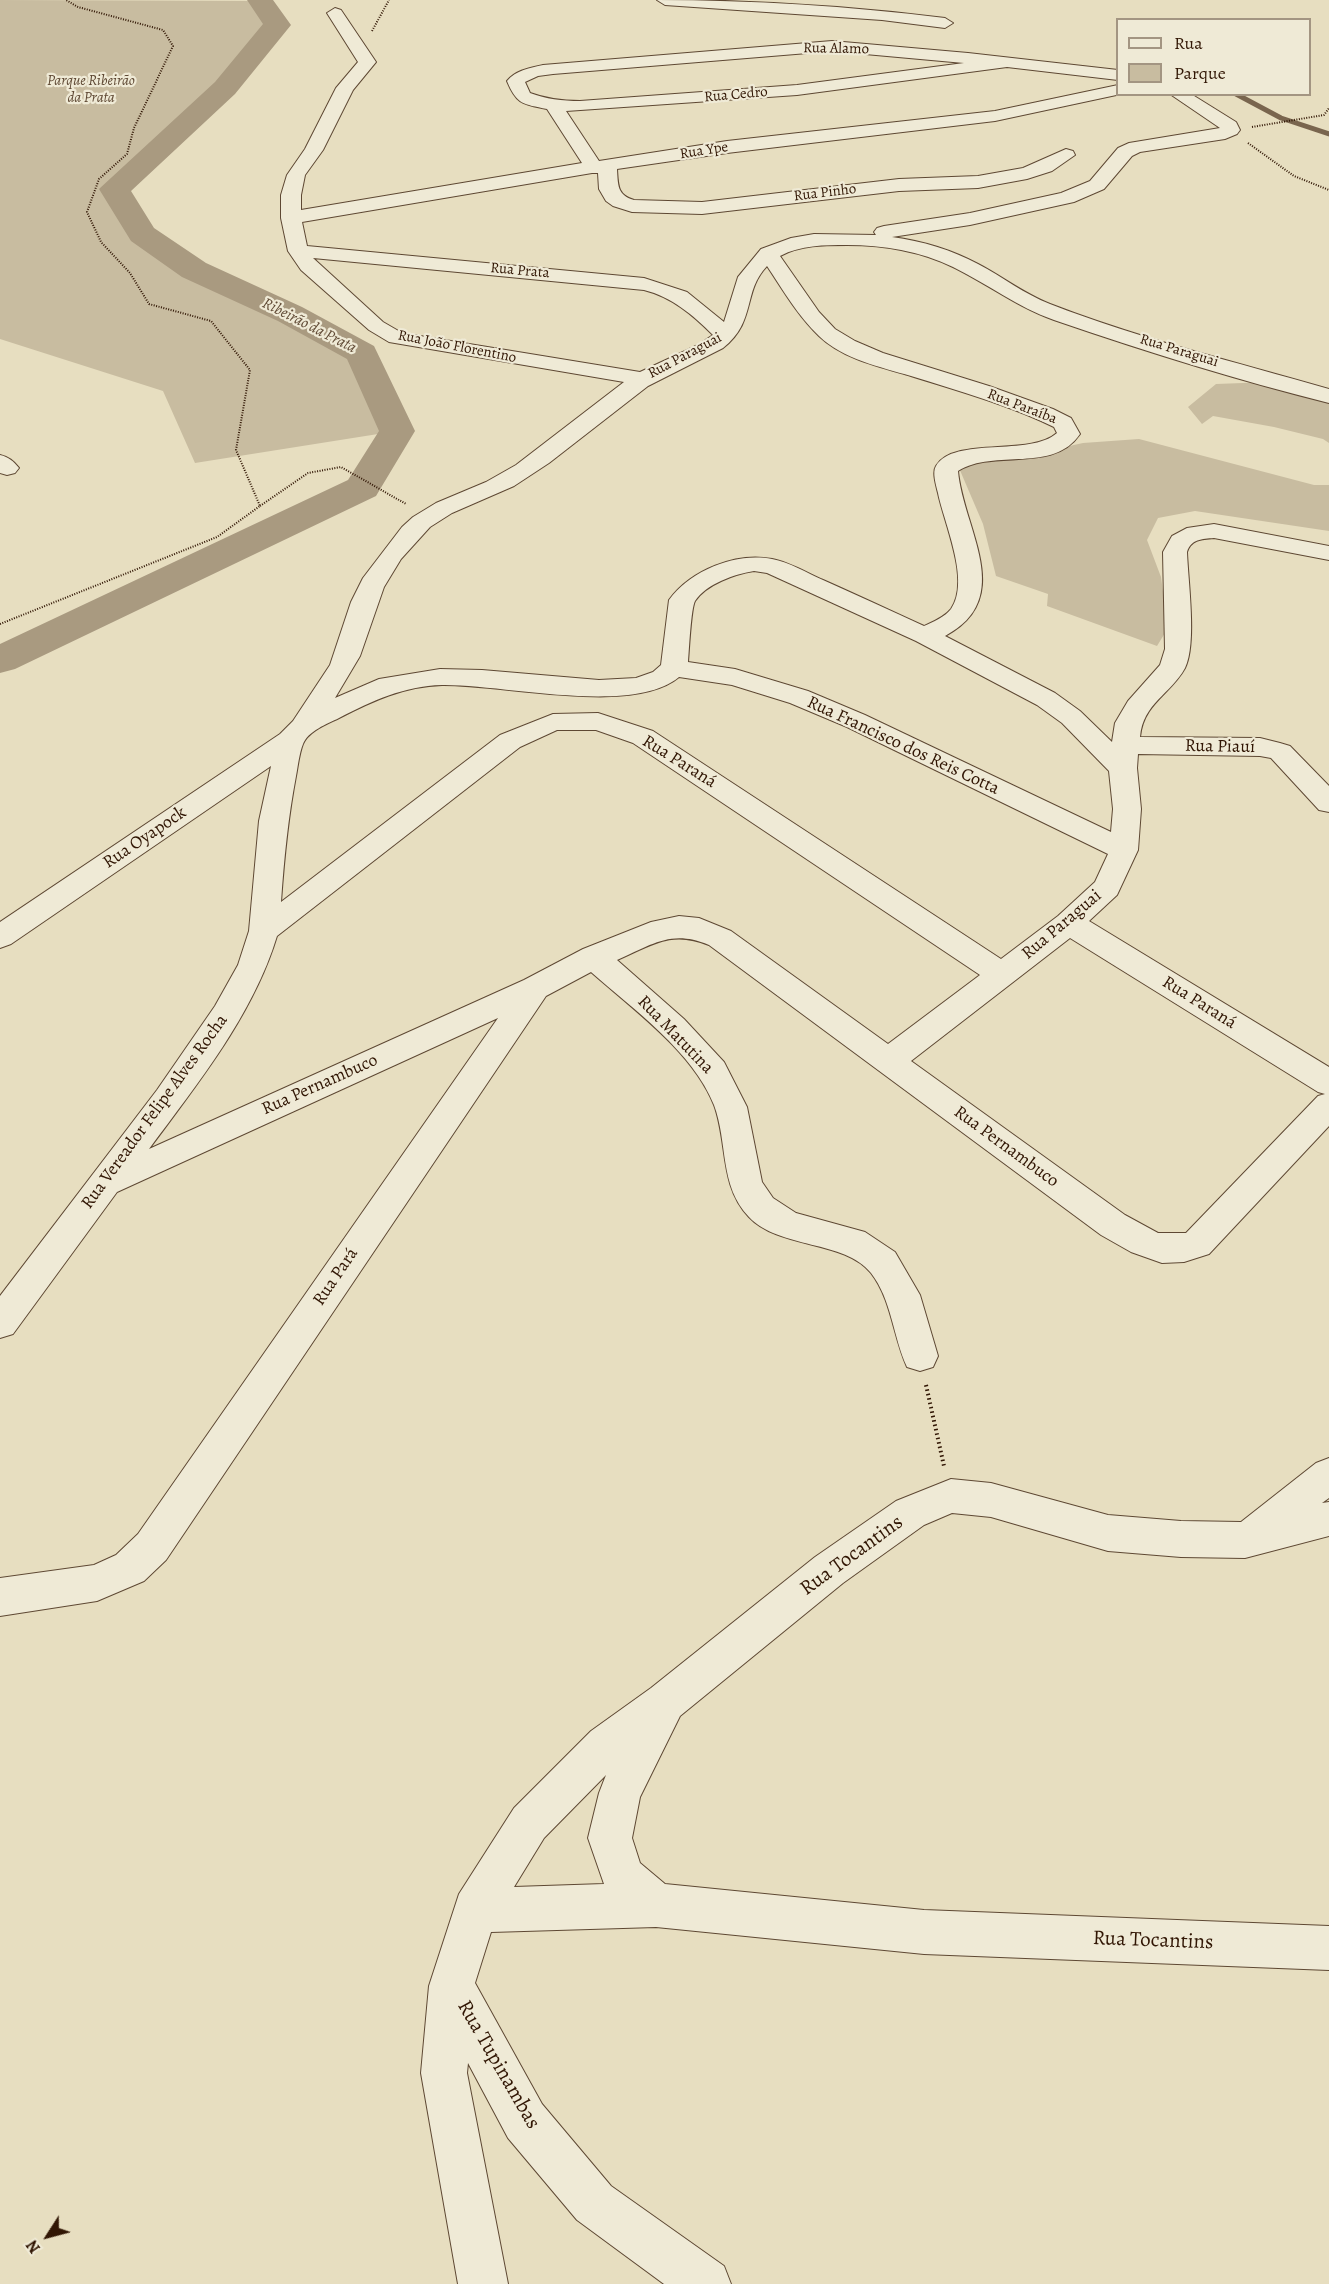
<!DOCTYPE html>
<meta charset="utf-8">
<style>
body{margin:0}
#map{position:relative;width:1329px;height:2284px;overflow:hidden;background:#e7dec0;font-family:Alegreya,serif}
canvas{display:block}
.legend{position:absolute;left:1116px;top:18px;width:195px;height:78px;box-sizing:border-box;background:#efead6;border:2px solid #a39582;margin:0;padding:8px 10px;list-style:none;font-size:18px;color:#311604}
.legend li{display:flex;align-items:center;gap:12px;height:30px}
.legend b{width:30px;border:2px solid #a39582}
.north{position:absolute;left:18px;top:2206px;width:60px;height:60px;-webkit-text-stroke:4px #efead6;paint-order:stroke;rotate:234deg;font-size:16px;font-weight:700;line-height:24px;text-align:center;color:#311604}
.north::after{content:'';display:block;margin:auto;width:21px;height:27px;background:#311604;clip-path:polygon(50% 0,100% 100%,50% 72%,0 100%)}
</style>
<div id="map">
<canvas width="1329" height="2284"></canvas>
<ul class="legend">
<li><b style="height:8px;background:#efead6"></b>Rua</li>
<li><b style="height:16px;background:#c8bca0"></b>Parque</li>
</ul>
<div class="north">N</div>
</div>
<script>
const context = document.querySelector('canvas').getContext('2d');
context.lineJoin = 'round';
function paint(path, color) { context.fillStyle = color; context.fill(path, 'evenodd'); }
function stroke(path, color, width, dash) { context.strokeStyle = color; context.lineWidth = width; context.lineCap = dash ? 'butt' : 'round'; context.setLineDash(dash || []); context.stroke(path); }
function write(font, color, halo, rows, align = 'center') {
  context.font = font + ' Alegreya,serif'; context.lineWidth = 4.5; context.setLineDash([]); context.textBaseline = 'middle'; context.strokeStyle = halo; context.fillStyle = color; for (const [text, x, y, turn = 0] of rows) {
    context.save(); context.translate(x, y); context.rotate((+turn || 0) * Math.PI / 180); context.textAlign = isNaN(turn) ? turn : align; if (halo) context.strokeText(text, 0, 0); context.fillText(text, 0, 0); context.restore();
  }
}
const green = new Path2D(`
 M0 0 263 1 277 25 225 88 115 189 142 234 194 270 290 314 362 353 397 431 195 463 163 391 0 339Z
 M1270 382 1329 398V443L1323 439 1274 427 1213 416 1202 424 1188 407 1216 384Z
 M1139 439 1314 485H1329V531L1195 511 1158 518 1147 540 1161 577 1168 628 1157 646 1047 606 1048 594 996 576 983 524 959 468 971 460 1042 452 1083 443Z`);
const stream = new Path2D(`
 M1236 94 1281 118 1329 134`);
const river = new Path2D(`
 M247 0H273L291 25 235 94 131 191 154 228 206 263 302 307 374 346 415 431 376 496 15 669 0 673V644L348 480 379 431 347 359 278 321 182 277 131 241 99 189 215 82 263 24Z`);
const pathFar1 = new Path2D(`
 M372 31 389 0
 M1252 127 1324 115 1329 108
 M1248 143 1294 176 1329 190
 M260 506 308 473 341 467 406 504
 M0 624 217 537 260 506 236 450 250 370 211 321 149 304 130 273 101 242 87 212 99 179 127 154 134 128 173 46 163 30 78 7 66 0`);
const path = new Path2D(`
 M926 1385 944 1466`);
const street = new Path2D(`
 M657 0C753 0 849 6 945 18L953 23 945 28 882 20 665 5Z
 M335 8 341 10 376 62 353 90 323 150 305 175 301 195V210L582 163 547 109C523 104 517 105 507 81 516 70 530 68 543 65L832 41 968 53 1118 70V80L1007 67 797 95 566 111 599 161 727 141 995 111 1118 85V94H1121L995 121 727 153 617 169C618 185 617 195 634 200L702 202 899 179 978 176 1023 168 1066 149 1073 151 1075 155 1052 171 1027 179 978 188 899 191 702 214 632 212 613 206 606 201 599 189 598 173H592L302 222 307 246 644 278 687 292 724 322 738 277 761 249 791 238 814 234 876 235 874 232 877 228 884 226 970 213 1061 193 1090 181 1118 148 1129 143 1220 128 1170 94H1191L1236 122 1240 130 1237 134 1225 139 1140 152 1132 156 1104 189 1074 202 970 225 892 237C922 241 952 250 978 264 1003 277 1024 294 1050 304 1140 339 1236 362 1329 389V403C1237 380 1144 351 1054 320 1017 307 988 284 953 267 920 251 883 245 847 245 824 245 801 245 780 256L819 312 835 329 855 341 883 353 989 386 1053 409 1071 418 1080 434C1053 474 995 448 958 471 963 529 1017 598 945 636L1055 693 1080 711 1112 742 1115 723 1128 701 1160 665 1165 649 1163 552 1172 536 1187 528 1214 524 1329 546V560L1214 538C1202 539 1191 539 1187 552 1188 581 1197 644 1185 668 1171 694 1143 703 1140 737L1260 738 1280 743 1290 746 1329 786V812L1319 810 1271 758 1260 756 1138 754 1137 768 1141 809 1138 850 1117 895 1089 921 1329 1067V1126L1209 1254 1184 1262 1162 1263 1131 1252 1101 1235 709 945C671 929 652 945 617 960L684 1019 724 1062 747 1107 762 1182 773 1198 796 1213 865 1232 895 1252 920 1295 938 1356 933 1367 920 1371 907 1367C893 1337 892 1300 871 1273 845 1240 779 1249 749 1217 719 1186 728 1142 714 1105 693 1052 633 1009 591 972L546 996 166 1560 144 1581 97 1601 0 1616V1578L94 1565 116 1555 138 1534 498 1018 117 1192 13 1334 0 1338V1296L157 1090 215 1006 238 965 249 931 259 821 271 766 11 944 0 948V922L280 734 293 721 330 665 351 602 363 578 402 527 413 517 436 503 486 482 516 465 624 382 389 342 369 330 301 270 288 251 281 218V195L287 175 305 149 336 88 358 62 327 13ZM832 51 964 63 797 85 580 101C562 101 546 99 530 93L525 82 538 76 553 74ZM313 258 644 290C672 297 693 315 713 335L698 345 640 372 402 333 383 322ZM767 266C783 290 798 316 819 336 843 359 880 367 911 376 959 391 1009 405 1054 427L1057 433C1030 457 954 436 936 466 932 472 936 485 938 493 944 523 971 581 951 609 945 617 933 622 924 626 891 611 857 595 823 580 807 573 789 562 772 559 736 552 691 570 669 600L661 665 653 672 636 678 599 680 482 670 440 669 379 679 335 698 360 656 384 587 401 559 430 527 452 513 514 486 549 463 648 386 723 348C757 321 742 292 767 266ZM754 571 767 573 916 641 1037 705 1062 723 1109 771 1113 809 1111 832 865 715 808 691 735 669 688 662C689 650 691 608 695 601 706 584 735 574 754 571ZM679 677 732 685 790 703 847 727 1108 854 1095 882 1058 916 1001 959 653 731 598 713 553 714 500 735 281 902C284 859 288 818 296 776 298 766 299 754 303 744 308 731 327 724 339 718 372 701 404 686 442 685 503 684 633 716 679 677ZM557 730H596L633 743 980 975 888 1044 731 931 699 918 679 916 651 922 583 949 524 980 149 1149C198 1083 253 1015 277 936L520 747ZM1070 938 1318 1092 1325 1094 1318 1096 1186 1233H1158L1125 1215 911 1061Z
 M0 455C9 457 13 461 19 468L15 473 7 475 0 473Z
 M1329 1458V1498L1322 1503 1329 1502V1536L1245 1558 1181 1557 1108 1551 991 1517 952 1513 924 1525 843 1583 680 1716 640 1797 632 1838 640 1863 665 1884 924 1910 1329 1926V1970L924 1954 656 1927 491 1932 475 1983 542 2104 611 2186 724 2266 731 2284H664L577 2220 508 2138 468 2063 467 2073 508 2284H458L421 2073 429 1986 459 1894 514 1808 591 1731 651 1688 815 1557 896 1501 951 1479 991 1483 1108 1515 1181 1521 1241 1522 1316 1463ZM606 1775 599 1793 588 1838 604 1884 514 1887 544 1838Z`);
const farStreetnames = [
 ["Rua Alamo",836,49,1],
 ["Rua Cedro",736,95,-5],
 ["Rua Ype",704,151,-9],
 ["Rua Pinho",825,193,-7],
 ["Rua Prata",520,271,5],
 ["Rua João Florentino",457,347,11],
 ["Rua Paraguai",1179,351,17],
 ["Rua Paraguai",685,356,-28],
 ["Rua Paraíba",1022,407,21]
];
const farParknames = [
 ["Parque Ribeirão",91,81],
 ["da Prata",91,98]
];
const farWaternames = [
 ["Ribeirão da Prata",309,326,27]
];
const streetNames = [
 ["Rua Francisco dos Reis Cotta",903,746,25],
 ["Rua Piauí",1220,747,1],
 ["Rua Paraná",679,762,32],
 ["Rua Oyapock",145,838,-34],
 ["Rua Paraguai",1062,925,-40],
 ["Rua Paraná",1199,1003,32],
 ["Rua Matutina",675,1035,46],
 ["Rua Pernambuco",320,1085,-24],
 ["Rua Vereador Felipe Alves Rocha",155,1112,-54],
 ["Rua Pernambuco",1006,1147,36],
 ["Rua Pará",336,1277,-56]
];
const nearStreetnames = [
 ["Rua Tocantins",852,1556,-36],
 ["Rua Tocantins",1153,1941,2],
 ["Rua Tupinambas",498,2065,60]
];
paint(green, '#c8bca0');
stroke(stream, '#79654e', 5);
paint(river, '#a99a80');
stroke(street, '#5e4833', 2);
stroke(pathFar1, '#311604', 2, [1, 1.5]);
stroke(path, '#311604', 4, [1.5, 3]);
paint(street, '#efead6');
write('15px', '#311604', '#efead6', farStreetnames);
write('italic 15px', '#5e4833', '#efead6', farParknames);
write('italic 16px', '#614b36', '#efead6', farWaternames);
write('18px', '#311604', '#efead6', streetNames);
write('21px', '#311604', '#efead6', nearStreetnames);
</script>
